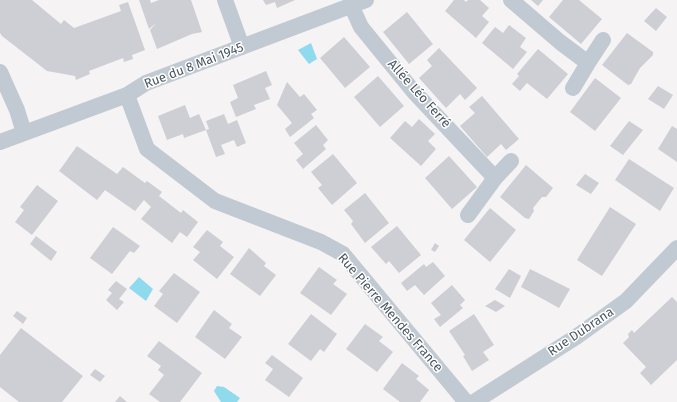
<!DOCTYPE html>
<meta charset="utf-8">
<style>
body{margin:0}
canvas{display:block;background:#f5f3f3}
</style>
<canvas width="677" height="402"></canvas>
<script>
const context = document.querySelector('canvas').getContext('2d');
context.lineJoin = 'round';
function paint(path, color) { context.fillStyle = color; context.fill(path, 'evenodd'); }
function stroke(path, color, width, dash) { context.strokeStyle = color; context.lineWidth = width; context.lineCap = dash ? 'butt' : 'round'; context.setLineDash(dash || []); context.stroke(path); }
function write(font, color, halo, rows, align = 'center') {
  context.font = font + ' "Fira Sans",sans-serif'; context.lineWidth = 3; context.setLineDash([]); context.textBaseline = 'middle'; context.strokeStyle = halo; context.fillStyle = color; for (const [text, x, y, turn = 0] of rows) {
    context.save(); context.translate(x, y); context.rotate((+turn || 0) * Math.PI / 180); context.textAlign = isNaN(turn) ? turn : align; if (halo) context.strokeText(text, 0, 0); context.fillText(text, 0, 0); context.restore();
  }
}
const water = new Path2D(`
 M311 43 317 59 309 64 298 50Z
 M139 277 153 289 146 301 129 288Z
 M217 386 224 387 240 398 237 402H221L214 391Z`);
const building = new Path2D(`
 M0 0H32L61 24 64 20 74 28 121 11 119 5 128 2 145 50 132 55 133 59 124 62 123 58 89 71 90 74 76 80 75 76 47 71 2 36 0 33Z
 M139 0H150L151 3 159 0H191L202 32 192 34 157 49 150 30 156 23 149 29Z
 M263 0H295L277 8 275 2 266 5Z
 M454 0H464L466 2 468 0H480L489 8 482 16 489 22 476 38 445 11Z
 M531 0H543L538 6Z
 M563 0H579L602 19 581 44 549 17Z
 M656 8 667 17 656 31 644 21Z
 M407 12 433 44 409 64 383 32Z
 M509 25 526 38 520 47 527 52 513 69 482 43 495 27 503 33Z
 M627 33 653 52V55L640 68 631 84 628 85 602 65Z
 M344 37 370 67 345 88 320 58Z
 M439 48 477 88 465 100 460 94 446 108 419 78 432 66 427 60Z
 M538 49 568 74 547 99 527 83 520 91 512 84 519 76 517 74Z
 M266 71 272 85 265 88 270 99 254 105 256 109 236 117 230 102 238 98 233 85Z
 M378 76 404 106 380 127 354 97Z
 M595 78 621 98 595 131 570 112Z
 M287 82 300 97 304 94 317 110 311 114 314 118 290 137 285 129 292 123 277 105Z
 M658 86 673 95 664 109 648 99Z
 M482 96 519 139 506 150 501 144 487 157 460 126 475 113 469 107Z
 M185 105 190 118 199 114 206 130 184 138 183 134 167 140 158 116Z
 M224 114 228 124 237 120 246 143 237 147 234 140 221 145 225 154 216 157 206 130 209 129 206 121Z
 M419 119 435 134 428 141 436 149 421 166 390 138 405 121 412 127Z
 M629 121 643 130 623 155 610 146Z
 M316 125 328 140 323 145 326 149 303 169 296 160 303 154 294 143Z
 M672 126 677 129V162L658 149Z
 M77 146 117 174 123 167 145 183 147 181 162 192 159 196 181 213 183 210 198 222 187 237 180 232 172 243 141 219 151 207 144 200 135 211 105 190 97 200 59 171Z
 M333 154 357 183 332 205 318 188 322 185 311 172Z
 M449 156 477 187 452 209 425 178Z
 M629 159 674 188 660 211 615 180Z
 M526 165 553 188 546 197H542L533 208 534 211 529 219 525 218 500 197Z
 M585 174 599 183 591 194 576 185Z
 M37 185 58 201 32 235 15 222 24 210 20 207Z
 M365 193 389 223 365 243 351 224 353 221 344 210Z
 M610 207 636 224 602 276 577 260Z
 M490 208 516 230 490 262 464 240Z
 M397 226 421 255 399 273 389 261 386 264 371 247Z
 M113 227 140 246 134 253 130 251 112 274 90 258Z
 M207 230 223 242 220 246 234 257 217 279 193 260 200 252 193 247Z
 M36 236 57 252 51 261 30 244Z
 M435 243 439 246 435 252 431 250Z
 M249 248 266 263 264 266 276 275 260 296 230 274Z
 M433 262 445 276 424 295 415 285 407 291 401 283 424 264 426 267Z
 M319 267 337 280 333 284 347 294 331 315 300 293Z
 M509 269 521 276 510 298 495 289Z
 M530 269 570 289 559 308 521 287Z
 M174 273 200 292 177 323 154 306 163 294 159 291Z
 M116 281 127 289 119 299 124 302 117 310 106 300 112 293 108 290Z
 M452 285 465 300 460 305 463 308 440 327 434 319 441 315 431 303Z
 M672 297 677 302V360L651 385 640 373 646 367 623 343 629 337 628 334 632 330 634 333Z
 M495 300 505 306 496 312 485 306Z
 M214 310 232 324 229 328 242 337 225 359 195 337Z
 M17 311 27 318 23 324 13 316Z
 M311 314 337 334 324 352 320 349 311 361 288 344Z
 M474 314 494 345 483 352 489 360 472 371 463 356 465 355 449 331Z
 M365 324 383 337 379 341 393 352 377 372 346 349Z
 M21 328 83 376 62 402H19L0 387V355Z
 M159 341 202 373 180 402H160L149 394 164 375 158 370 161 366 147 356Z
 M272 355 303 378 289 397 265 380 273 369 265 363Z
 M402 363 419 376 416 379 429 390 420 402H400L383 389Z
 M95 369 105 376 100 382 90 375Z
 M120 396 127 402H115Z`);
const street = new Path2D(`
 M225 0 242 47
 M511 0 560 42 588 63 603 40
 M351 5 361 27 414 92 495 178 468 215
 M0 72 17 110 24 133
 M573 88 588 63
 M127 95 147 149 215 201 321 242 343 254 466 402
 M0 142 127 95 146 83 366 0
 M495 178 511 161
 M474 402 576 337 626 301 677 248`);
const streetNames = [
 ["Rue du 8 Mai 1945",194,66,-21],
 ["Allée Léo Ferré",419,94,48],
 ["Rue Pierre Mendes France",390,313,49],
 ["Rue Dubrana",581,332,-34]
];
paint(water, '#90daee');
paint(building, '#cdcfd5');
stroke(street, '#c1cad2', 16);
write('13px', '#4a5661', '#fff', streetNames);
</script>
